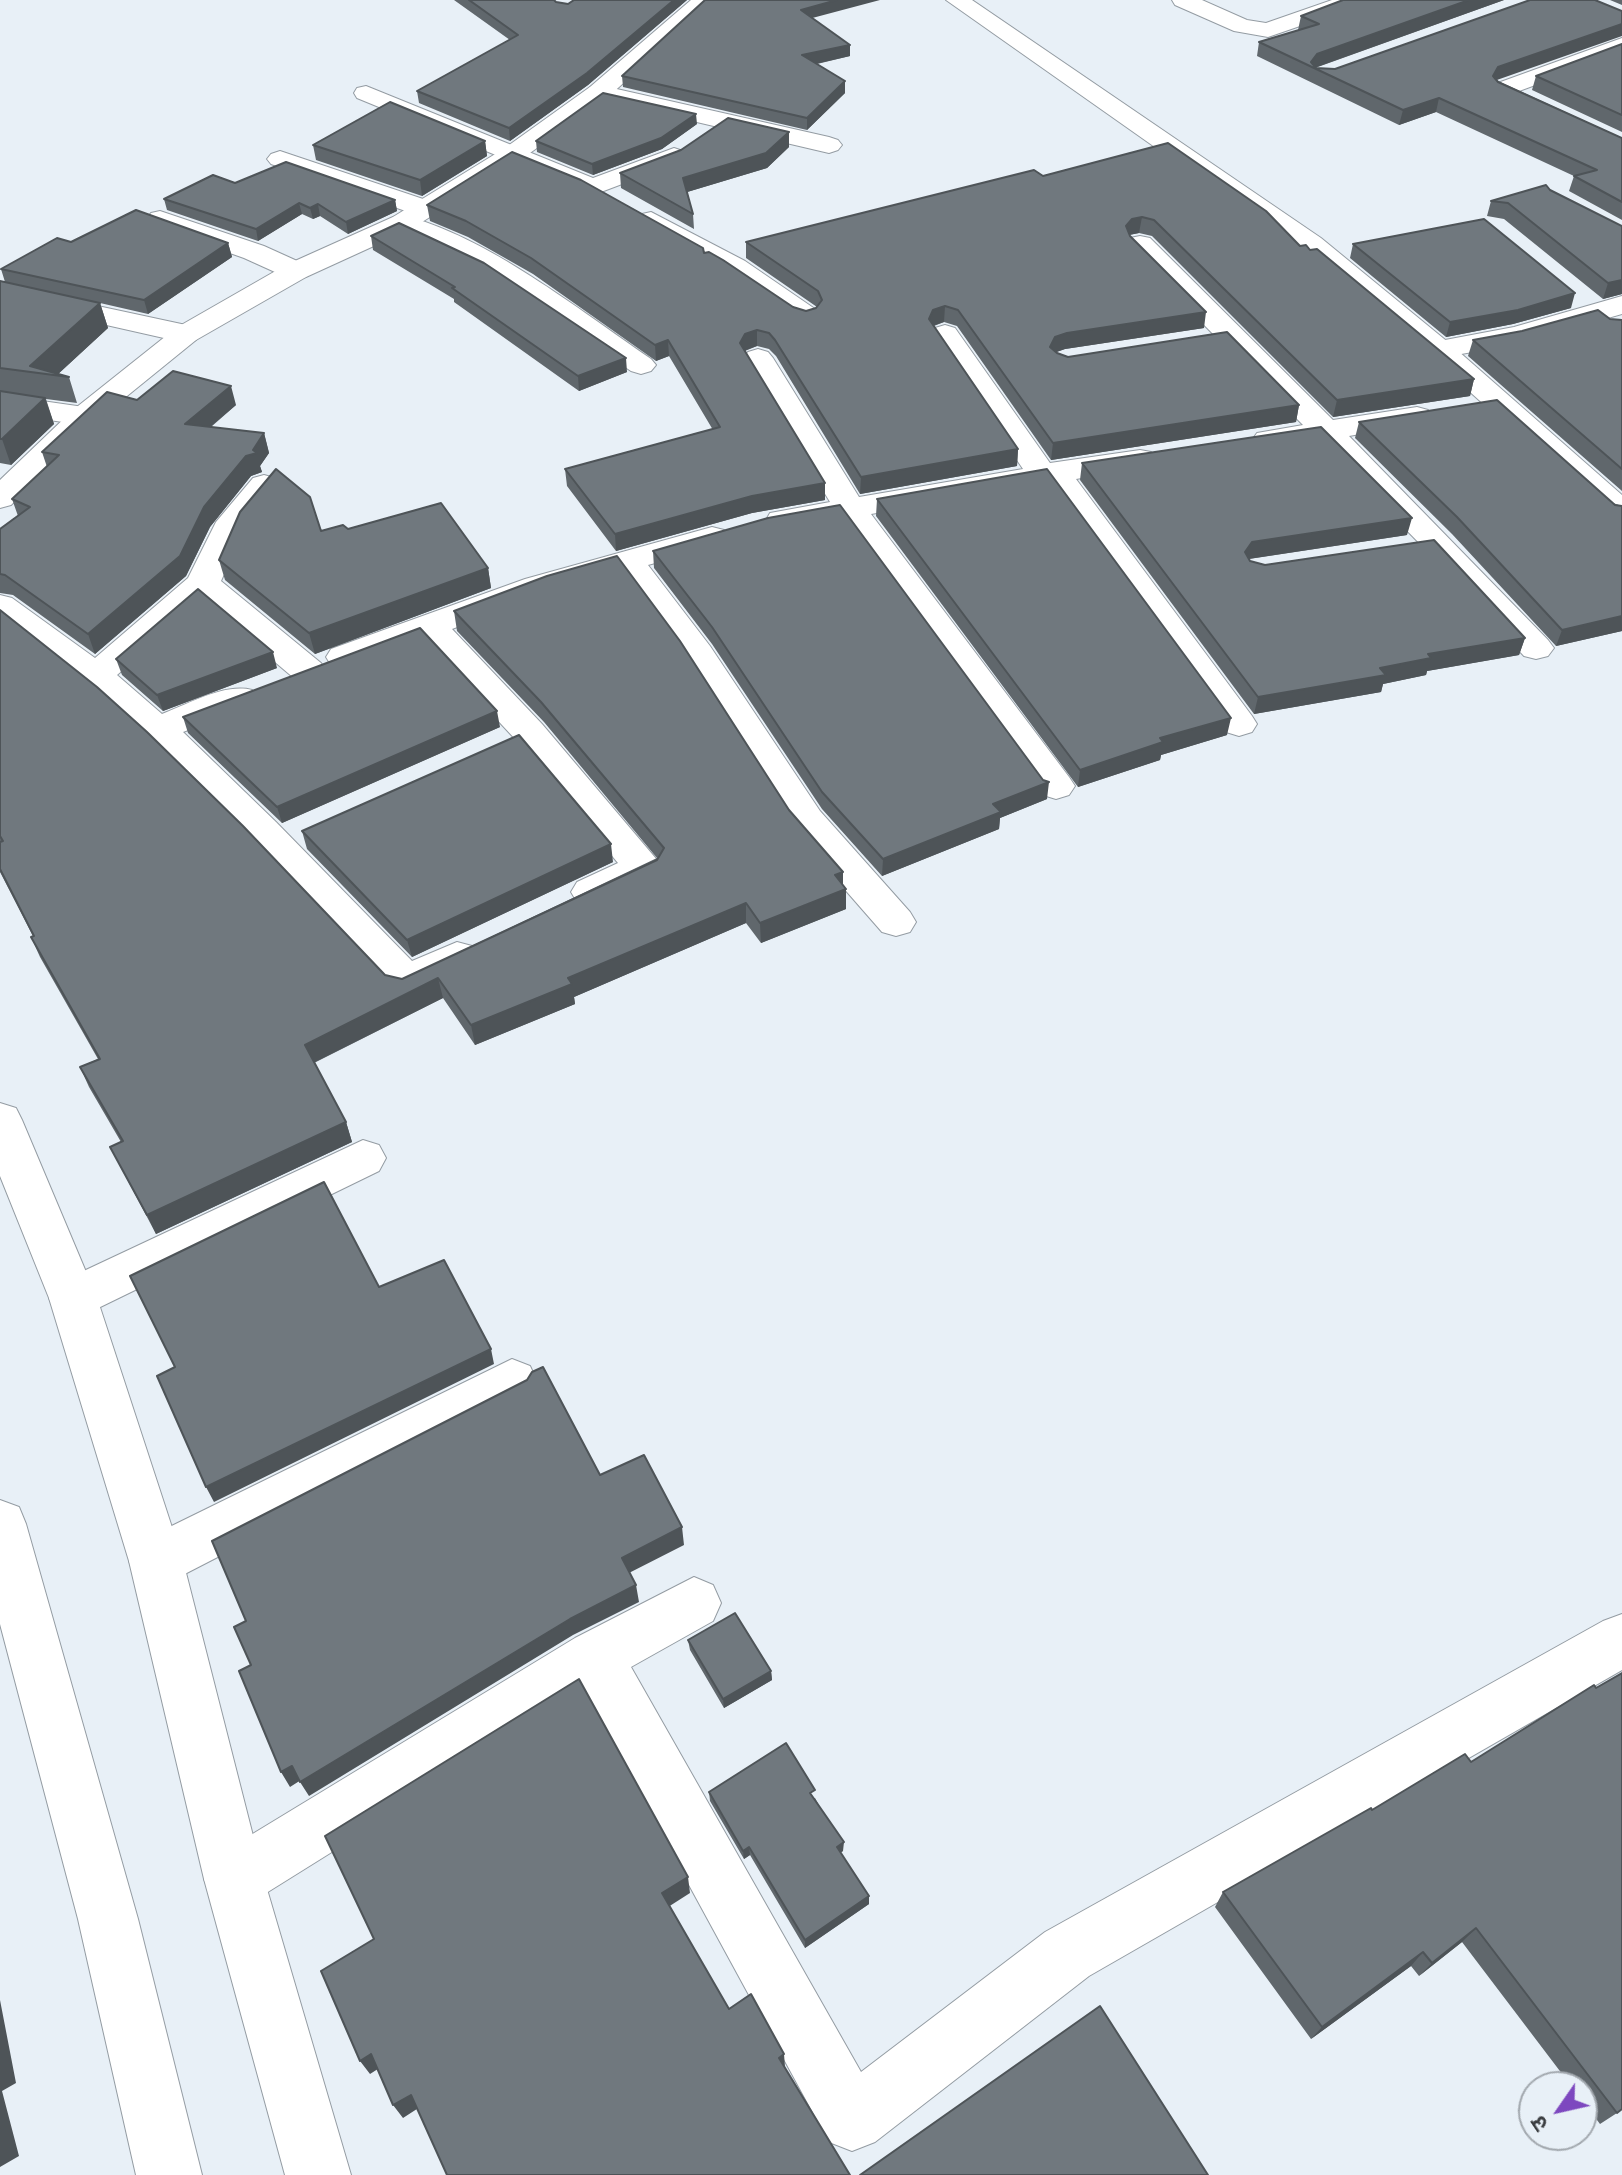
<!DOCTYPE html>
<meta charset="utf-8">
<style>
body{margin:0}
#map{position:relative;width:1622px;height:2175px;overflow:hidden;background:#e8f0f7;font-family:Karla,"Noto Sans Devanagari",sans-serif}
canvas{display:block}
.north{position:absolute;left:1518px;top:2071px;width:80px;height:80px;box-sizing:border-box;background:#e8f0f7;border:2px solid #a2a8ae;border-radius:50%;rotate:236deg;font-size:22px;font-weight:700;line-height:32px;text-align:center;color:#3a3d40}
.north::after{content:'';display:block;margin:auto;width:28px;height:36px;background:#7d48bf;clip-path:polygon(50% 0,100% 100%,50% 72%,0 100%)}
</style>
<div id="map">
<canvas width="1622" height="2175"></canvas>
<div class="north">उ</div>
</div>
<script>
const context = document.querySelector('canvas').getContext('2d');
context.lineJoin = 'round';
function stroke(path, color, width, dash) { context.strokeStyle = color; context.lineWidth = width; context.lineCap = dash ? 'butt' : 'round'; context.setLineDash(dash || []); context.stroke(path); }
function paint(path, color) { context.fillStyle = color; context.fill(path, 'evenodd'); }
const minor = new Path2D(`
 M1172 0H1202L1247 20 1266 23 1332 0H1364L1361 5 1268 37 1234 31 1175 5Z
 M1622 38V53L1511 94H1495L1491 89 1495 84Z
 M599 85 829 137 838 140 842 145 838 150 829 153 590 97 587 92 590 87Z
 M366 86 593 178 674 148 683 151 687 156 683 161 593 195 357 98 354 93 357 88Z
 M280 151 435 203 439 209 435 215H417L271 164 267 159 271 154Z
 M160 211 264 246 306 265 310 271 306 277 296 279 286 277 244 258 151 225 147 219 151 213Z
 M651 212 745 261 815 309 819 315 815 321 805 324 795 321 725 273 642 226 638 220 642 214Z
 M402 215C487 236 579 310 651 359L656 365 651 371 641 374 631 371 487 274 393 229 389 223 393 217Z
 M1140 236 1150 238 1333 420 1417 407 1428 410 1432 416 1428 422 1349 436 1548 640 1554 648 1548 656 1536 659 1524 656 1426 550 1319 441 1268 449 1257 447 1252 440 1257 433 1303 425 1130 250 1126 244 1130 238Z
 M0 285 186 325 196 328 200 334 196 340 186 343 0 301Z
 M1622 296V314L1517 344 1439 358 1429 355 1424 349 1429 343 1514 327Z
 M945 325 955 328 1050 463 1140 450 1151 452 1156 459 1151 466 1076 479 1252 716 1257 724 1252 732 1239 736 1226 732 1047 484 871 514 1069 777 1075 786 1069 795 1056 799 1043 795 842 520 782 530 770 527 766 520 770 513 830 502 743 358 748 352 758 349 768 352 773 358 859 497 1023 469 931 334 935 328Z
 M0 395 84 407 95 410 99 416 95 422 84 425 0 413Z
 M264 475 275 478 280 485 243 531 221 581 321 663 326 671 321 679 308 682 295 679 203 601 117 675 162 714C189 704 224 683 252 690L257 698 252 706 183 732 276 822 412 961 457 942 472 946 478 957 472 968 406 996 391 992C267 860 148 726 0 621V595L12 598 95 658 188 578 216 522 253 478Z
 M712 527 724 530 728 537 724 544 648 565 710 646 820 811 910 912 916 922 910 932 896 936 882 932 792 829 684 659 620 573 549 593 452 629 542 724 663 867 657 877 591 906 577 902 571 892 577 882 618 863 516 740 423 640 344 668 331 665 326 657 331 649 525 579Z
 M363 1140 379 1145 386 1158 379 1171 90 1312 73 1318 56 1312 49 1298 56 1284Z
 M512 1359 530 1366 537 1381 530 1396 175 1579 156 1586 137 1579 129 1561 137 1543Z
 M694 1577 713 1585 721 1603 713 1621 631 1667 861 2072 1045 1932 1603 1621 1622 1614V1670L1089 1976 875 2142 852 2151 829 2142 585 1694 255 1900 234 1909 213 1900 204 1879 213 1858 575 1638Z`);
const tertiary = new Path2D(`
 M946 0H972L1321 238 1449 343 1622 495V522L1611 519 1429 355 1301 250Z
 M0 1103 16 1108 22 1120 97 1298 183 1561 264 1879 351 2175H285L204 1879 129 1561 49 1298 0 1176Z
 M0 1500 19 1507 26 1524 138 1919 202 2175H136L78 1919 0 1624Z`);
const secondary = new Path2D(`
 M691 0H715L608 97 523 158 411 229 306 277 196 340 95 422 11 505 0 508V480L73 410 176 328 286 265 393 217 505 148 590 87Z`);
const wall = new Path2D(`
 M454 0H554L556 2 568 4 574 0H687L588 85 510 141 419 103 417 91 510 40Z
 M1343 0H1504L1315 68 1496 80 1622 138V220L1569 191 1574 176 1436 112 1399 125 1257 56 1259 42 1298 30 1301 16Z
 M1610 0H1622V5Z
 M812 18 850 45V56L817 64 845 81V93L807 130 623 87 622 76Z
 M1622 44V132L1532 90 1536 76Z
 M697 124 662 149 593 175 537 152 536 141Z
 M789 132V147L767 168 687 192 693 214 694 229 621 188 620 173Z
 M485 141 487 156 422 196 316 160 313 145Z
 M1043 176 1310 250 1474 379 1470 396 1333 417 1152 236 1139 233 1129 235 1204 328 1065 349 1056 352 1068 357 1299 405 1296 422 1051 460 957 326 944 322 934 326 1018 449 1017 466 860 494 776 356 769 349 757 346 745 351 825 500 752 513 616 551 567 486 565 469 713 430 669 356 656 361 533 274 468 237 430 221 427 205 704 253 793 307 806 311 817 307 746 258V242Z
 M235 183 395 200 397 211 348 234 320 216 313 219 302 214 258 241 167 210 164 199Z
 M1550 190 1622 226V294L1603 299 1504 219 1487 216 1491 201Z
 M371 236 627 372 579 391 454 302V299L373 250Z
 M71 242 228 243 232 257 148 314 100 303 108 328 58 374 69 377 77 403 46 399 54 424 11 465 0 463V281L5 282 1 269Z
 M1353 244 1571 308 1513 324 1446 337 1350 258Z
 M1610 319 1622 320V491L1468 356 1473 340Z
 M137 400 236 405 211 427 264 433 269 453 260 466 262 472 251 476 210 527 186 576 95 654 13 595 0 593V529L18 516 12 499 47 467 42 452Z
 M1359 422 1622 506V631L1556 646 1452 534 1355 438Z
 M1082 463 1407 535 1249 559 1250 561 1525 638 1519 655 1427 671 1426 675 1383 684 1381 692 1254 714 1080 480Z
 M877 499 1227 735 1161 755 1160 760 1078 787 876 516Z
 M348 529 488 568 491 588 315 654 225 580 219 560 321 531Z
 M653 551 1047 799 1000 818 999 829 882 876 822 809 712 644 654 568Z
 M0 610 385 975 402 979 657 858 544 722 457 631 454 611 789 810 843 872V885L846 909 761 943 746 923 574 997 575 1004 475 1045 443 998 314 1063 346 1122 352 1142 156 1234 110 1147 121 1142 89 1087 80 1067 98 1059 40 957 31 937 33 936 0 872Z
 M116 659 277 668 163 711 122 675Z
 M183 717 500 727 282 823 188 733Z
 M302 831 613 862 412 957 307 849Z
 M688 1640 771 1671 772 1680 724 1708 690 1650Z
 M1465 1754 1617 2113 1600 2124 1582 2100V2087H1572L1462 1942 1419 1976 1411 1966 1311 2039 1215 1907 1223 1892 1372 1810Z
 M709 1792 815 1798 843 1851 840 1853 869 1896V1904L805 1948 750 1855 744 1859 710 1801Z`);
const shadedWall = new Path2D(`
 M674 0H687L588 85 510 141 509 128Z
 M837 0H880L801 21V10Z
 M1469 0H1504L1314 68 1311 62 1317 54Z
 M1622 24V36L1494 81 1493 76 1498 67Z
 M850 45V56L802 67V55Z
 M845 81V93L807 130V118Z
 M1439 98 1436 112 1399 125 1403 110Z
 M696 114 697 124 662 149 593 175 592 164Z
 M789 132V147L767 168 684 193 683 178Z
 M485 141 487 156 422 196 420 180Z
 M395 200 397 211 348 234 346 222Z
 M299 203 302 214 258 241 256 229Z
 M318 204 320 216 313 219 310 208Z
 M1142 217 1139 233 1129 235 1126 226 1132 219Z
 M228 243 232 257 148 314 144 300Z
 M1622 280V294L1603 299 1608 283Z
 M1575 293 1571 308 1513 324 1446 337 1450 322Z
 M100 303 108 328 56 376 30 366Z
 M945 306 944 322 932 326 929 319 933 310Z
 M1206 312 1204 328 1065 349 1054 353 1050 347 1055 337 1067 333Z
 M757 330V346L746 350 740 360V343L745 334Z
 M668 340 669 356 656 361 655 345Z
 M626 358 627 372 579 391 578 376Z
 M1474 379 1470 396 1333 417 1337 400Z
 M231 386 236 405 191 443 185 424Z
 M45 398 54 424 11 465 2 439Z
 M1299 405 1296 422 1051 460 1053 443Z
 M264 433 269 453 260 466 262 472 251 476 210 527 186 576 95 654 88 634 204 507 246 456 253 450Z
 M1018 449 1017 466 860 494 861 477Z
 M825 483V500L752 513 616 551 615 534 752 496Z
 M1412 518 1407 535 1248 559 1245 552 1252 542Z
 M488 568 491 588 315 654 309 633Z
 M1622 616V631L1556 646 1562 630Z
 M1525 638 1519 655 1427 671 1426 675 1383 684 1381 692 1254 714 1258 697 1380 668 1428 654Z
 M273 652 277 668 163 711 157 695Z
 M497 711 500 727 282 823 277 807Z
 M1231 718 1227 735 1161 755 1160 760 1078 787 1080 770 1160 738Z
 M1049 782 1047 799 1000 818 999 829 882 876 883 859 993 804Z
 M611 844 613 862 412 957 407 940Z
 M843 872V890L846 889V909L761 943 760 923 835 875Z
 M746 903V923L574 997 575 1004 475 1045 471 1025 568 978Z
 M438 978 443 998 311 1064 305 1045Z
 M346 1122 352 1142 156 1234 147 1215Z
 M491 1349 494 1364 214 1502 206 1487Z
 M682 1527 684 1545 625 1575 622 1558Z
 M636 1585 639 1602 573 1635 309 1796 300 1782 570 1619Z
 M771 1671 772 1680 724 1708 723 1699Z
 M292 1766 301 1780 290 1787 281 1772Z
 M844 1842 843 1851 836 1855 837 1847Z
 M749 1847 750 1855 744 1859 743 1851Z
 M688 1877 690 1893 665 1909 662 1893Z
 M869 1896V1904L805 1948V1940Z
 M1476 1928 1462 1942 1419 1976 1432 1963Z
 M1423 1952 1411 1966 1311 2039 1322 2027Z
 M0 2000 16 2083 2 2091 19 2156 0 2167Z
 M371 2054 381 2067 370 2074 360 2061Z
 M784 2054 785 2067 779 2058Z
 M411 2095 420 2107 403 2118 393 2105Z`);
const building = new Path2D(`
 M469 0H554L556 2 568 4 574 0H674L587 73 509 128 417 91 518 35Z
 M705 0H837L801 10 850 45 802 55 845 81 807 118 622 76Z
 M1343 0H1469L1317 54 1311 62 1316 68 1335 69 1530 0H1595L1622 11V24L1498 67 1493 76 1498 82 1622 138V202L1574 176 1597 170 1439 98 1403 110 1259 42 1319 24 1301 16Z
 M1622 44V115L1536 76Z
 M603 93 696 114 661 138 592 164 536 141Z
 M390 102 485 141 420 180 313 145Z
 M728 118 789 132 766 153 683 178 693 214 620 173 681 150Z
 M1168 143 1266 211 1300 246 1306 245 1310 250 1317 249 1474 379 1337 400 1154 220 1142 217 1132 219 1126 226 1130 236 1206 312 1067 333 1055 337 1050 347 1057 353 1068 357 1227 332 1299 405 1053 443 958 310 945 306 933 310 929 319 1018 449 861 477 775 340 769 333 757 330 745 334 740 343 825 483 752 496 615 534 565 469 720 427 668 340 655 345 531 258 466 221 427 205 512 152 581 180 703 248 704 253 709 252 723 260 793 307 806 311 816 308 822 300 818 291 746 242 1034 170 1043 176Z
 M286 162 395 200 346 222 318 204 310 208 299 203 256 229 164 199 213 175 235 183Z
 M1546 185 1550 190 1622 226V280L1608 283 1508 203 1491 201Z
 M136 210 228 243 144 300 1 269 57 238 71 242Z
 M1484 219 1575 293 1518 310 1450 322 1353 244Z
 M399 223 484 263 626 358 578 376 452 288 455 287 371 236Z
 M0 281 100 303 30 366 69 377 0 368Z
 M1598 310 1610 319 1622 320V469L1473 340 1522 331Z
 M173 371 231 386 185 424 264 433 253 450 257 453 246 456 204 507 180 556 88 634 5 575 0 574V529L30 507 12 499 59 455 42 452 107 392 137 400Z
 M0 391 45 398 2 439H0Z
 M1497 400 1615 505 1622 506V616L1562 630 1457 517 1359 422Z
 M1321 427 1412 518 1252 542 1245 552 1250 561 1265 565 1434 540 1525 638 1428 654 1431 658 1380 668 1386 675 1258 697 1082 463Z
 M276 469 310 497 321 531 343 525 348 529 441 503 488 568 309 633 219 560 240 512Z
 M1047 469 1231 718 1160 738 1163 742 1080 770 877 499Z
 M840 505 1043 780 1049 782 993 804 1001 812 883 859 822 792 712 627 653 551 768 518Z
 M617 556 680 641 789 810 843 872 835 875 846 889 760 923 746 903 568 978 572 984 471 1025 438 978 305 1045 346 1122 147 1215 110 1147 123 1141 80 1067 100 1059 31 937 34 936 0 869V842L3 841 0 836V610L97 687 147 732 243 826 385 975 402 979 657 860 664 848 541 702 454 611 547 576Z
 M198 589 273 652 157 695 116 659Z
 M420 628 497 711 277 807 183 717Z
 M519 735 611 844 407 940 302 831Z
 M324 1182 379 1287 444 1260 491 1349 206 1487 157 1376 175 1367 130 1276Z
 M543 1367 600 1475 644 1455 682 1527 622 1558 636 1585 570 1619 300 1782 292 1766 281 1772 239 1671 251 1665 234 1627 246 1621 212 1541 527 1380 532 1372Z
 M735 1613 771 1671 723 1699 688 1640Z
 M1622 1673V2109L1617 2113 1476 1928 1432 1963 1423 1952 1322 2027 1223 1892 1371 1808 1372 1810 1465 1754 1471 1762 1594 1685 1596 1688Z
 M579 1679 688 1877 662 1893 729 2009 751 1994 784 2054 779 2058 850 2175H447L411 2095 393 2105 371 2054 360 2061 321 1971 374 1939 325 1836Z
 M786 1743 815 1790 810 1793 844 1842 837 1847 869 1896 805 1940 749 1847 743 1851 709 1792Z
 M1100 2006 1208 2175H860Z`);
stroke(minor, '#949ca3', 2);
stroke(tertiary, '#949ca3', 2);
stroke(secondary, '#949ca3', 2);
paint(minor, '#fff');
paint(tertiary, '#fff');
paint(secondary, '#fff');
paint(wall, '#60676c');
paint(shadedWall, '#4e5458');
paint(building, '#70787e');
stroke(building, '#4e5458', 2);
</script>
